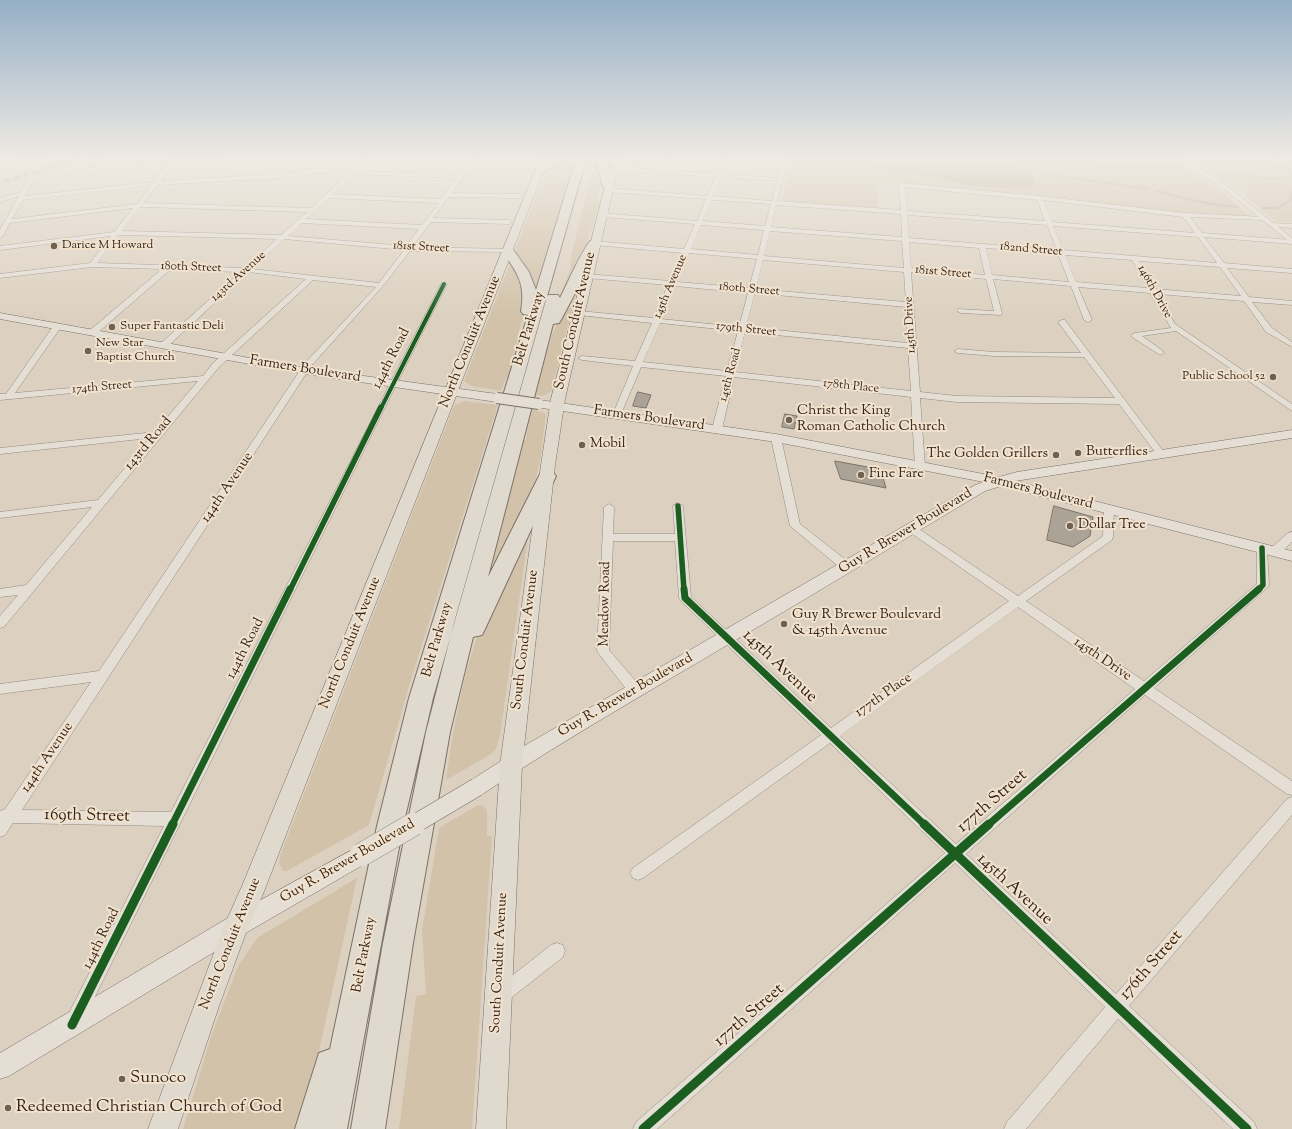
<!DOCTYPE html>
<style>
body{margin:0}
canvas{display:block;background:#dcd1c0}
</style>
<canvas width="1292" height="1129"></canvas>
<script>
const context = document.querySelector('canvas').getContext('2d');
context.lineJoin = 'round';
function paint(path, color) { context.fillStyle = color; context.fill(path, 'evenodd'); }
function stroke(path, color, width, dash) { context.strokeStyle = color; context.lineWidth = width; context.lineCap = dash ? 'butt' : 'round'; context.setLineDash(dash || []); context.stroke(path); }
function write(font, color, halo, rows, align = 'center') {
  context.font = font + ' "Sorts Mill Goudy",serif'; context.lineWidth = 4; context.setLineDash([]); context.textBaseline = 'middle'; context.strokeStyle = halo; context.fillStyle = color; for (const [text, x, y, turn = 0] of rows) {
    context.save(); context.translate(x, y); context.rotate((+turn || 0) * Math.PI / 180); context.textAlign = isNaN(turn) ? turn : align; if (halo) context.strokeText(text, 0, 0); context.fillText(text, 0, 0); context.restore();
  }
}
const green = new Path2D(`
 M560 159H577L536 292 515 255 516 248 545 173 547 169Z
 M595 159H599L602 181 597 198 599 204 581 263 564 293H561L570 270 572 253Z
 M791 159H1043L1098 162H1177L1222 193 1249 216 1180 213 1034 196 907 183 877 182V208L782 201Z
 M1271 159H1283L1292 165V222H1277L1244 195 1248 193 1244 190 1235 189 1197 164H1277Z
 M514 265 525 282 527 307 520 327 509 378H506L501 391 471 386 464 381 509 266Z
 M578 286 551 392 542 396 534 395 552 335 562 312Z
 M464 401 498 405 412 676 369 825 287 871H283L279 863 280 856 453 408 455 405Z
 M530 409 545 413 546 416C542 439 542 473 529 493L534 494 499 560 494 564 492 562 523 440H526Z
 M525 537 528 538 500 736 496 749 490 755 446 780C454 724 465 659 489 608 500 584 513 561 525 537Z
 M478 805 484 806 487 811V836H492L472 1129H399L416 996 426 994 422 930 439 828Z
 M357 878 302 1129H183L211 1037 238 966 257 938Z`);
const water = new Path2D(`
 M872 159C912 159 1004 155 1036 179L1035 182 1031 186 1018 189 964 185 935 177 888 171 878 168Z`);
const stream = new Path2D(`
 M1277 159 1290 169 1292 175
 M1022 172 1037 171 1051 175 1148 189
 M1213 173H1227L1273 179 1292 177
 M1156 191C1184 199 1209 205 1238 207
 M1292 192 1290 194 1292 198
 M1262 208H1278L1292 199`);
const building = new Path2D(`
 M638 392 651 395 646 408 633 406Z
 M785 414 797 416 794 429 782 427Z
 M835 461 873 468 872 470 881 471 886 488 841 479Z
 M1054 506 1093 517 1090 536 1073 547 1047 540Z`);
const minor = new Path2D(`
 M26 159H45L35 177 95 159H103L70 170 171 161 172 159H222L174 163 161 181 293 173 317 169 352 171 365 159H370L358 171 459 175 471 159H476L452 193 519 194 522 196 519 198 449 197 433 218 509 220 512 222 509 224 431 222 412 247 508 249 511 251 510 252 410 251 383 286 311 366 22 810 171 812 441 284 446 283 447 284 397 383 82 1023 76 1026 70 1023 67 1017 70 1011 164 826 13 823 5 835 0 837V811L5 809 91 682 0 694V684L99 671 305 363 376 287 313 280 219 367 4 627 0 628V616L18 595 0 597V589L26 585 92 507 0 518V512L98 500 150 438 0 454V448L155 432 198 381 0 400V394H6L54 325H57L61 327 15 393 203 376 213 363 306 279 248 272 166 348H163L159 346 160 344 240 272 170 270 95 335H89V331L162 269 92 267 0 278V274L90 263 111 236 0 250V246L114 232 133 208 10 223 3 236 0 238V230L19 196 0 202V198L21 192 39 160 0 167V163ZM168 164 154 182 25 196 33 181 55 174ZM317 173 348 174 311 208 143 203 158 185 293 177ZM355 174 457 178 441 199 332 194ZM152 185 137 204 12 219 23 200ZM329 198 439 203 422 225 305 219ZM140 207H145L307 212 281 235 122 231ZM302 223 419 229 406 246 288 236ZM118 235H123L277 239 245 268 97 263ZM284 239 404 250 379 283 252 269Z
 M664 159H669L663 170 717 174 723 159H729L722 174 777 178 782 159H788L777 201 901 210 899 185 902 183 1039 196 1185 213 1264 217V219L1262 220 1190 217 1202 233 1292 240V244L1204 237 1224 263 1292 269V273L1227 268 1249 297 1292 301V305L1252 302 1272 328 1292 342V347L1266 332 1244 301 1158 294 1175 324 1292 404V411L1176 331 1142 336 1163 351 1164 353 1160 355 1132 337 1131 335 1135 333 1171 328 1150 293 1078 287 1092 320 1088 322 1084 320 1071 286 993 279 1002 313 1001 315 961 313 957 311 958 309 994 311 986 279 911 272 920 392 957 396 1115 398 1084 357 994 356 958 353 954 351 958 349 994 352 1081 353 1058 322 1062 320H1065L1164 452 1166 454 1164 456H1158L1119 404 957 402 920 398 925 466 920 469 915 466 911 397 734 377 722 429 717 432 712 429 726 376 641 367 621 414 620 416H614L613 414 633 366 582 360 578 358 582 356 635 361 652 323 579 315 575 313 579 311 654 318 668 285 587 278 584 276 587 274 670 281 683 253 594 245 591 243 594 241 684 249 695 224 602 217 599 215 602 213 697 221 706 199 607 192 604 190 607 188 707 196 716 177 614 170 611 168 614 166 658 170ZM721 177 777 181 772 201 713 196ZM905 187 1037 200 1045 221 907 211ZM712 200 771 204 765 226 702 221ZM1043 200 1183 217 1195 233 1052 222ZM776 205 901 214 902 237 771 227ZM907 215 1047 225 1057 250 909 238ZM701 225 764 230 758 255 691 249ZM1053 226 1198 237 1217 263 1063 250ZM770 231 902 241 904 268 764 256ZM909 242 979 248 985 275 911 268ZM986 248 1058 254 1069 282 992 275ZM689 253 757 259 749 288 677 282ZM1065 255 1132 260 1148 288 1076 282ZM763 260 904 272 906 302 756 289ZM1139 261 1220 267 1241 296 1155 289ZM675 286 748 293 739 327 661 319ZM755 293 906 307 908 343 746 327ZM660 323 738 331 727 371 643 362ZM745 332 908 348 911 391 735 372Z
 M1271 223 1292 224V228L1269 226 1268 225Z
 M776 435 781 438 800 524 851 564 853 567 851 570H843L790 526 771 438Z
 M678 503 683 506 691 597 831 728 1009 601 908 531 907 529 908 527H916L1018 596 1103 536 1104 509 1105 507H1113L1114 509 1113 537 1112 540 1026 601 1144 681 1257 584V548L1258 545H1266L1267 548 1269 585 1267 588 1154 688 1292 781V795L1287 794 1145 695 966 854 1116 994 1287 799 1292 797V815L1129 1006 1254 1122 1257 1129H1233L1118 1019 1026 1129H1004L1007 1122 1105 1007 955 863 657 1129H633L636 1122 945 853 830 743 643 878 638 880 633 878 630 873 633 868 821 735 681 601 679 598 675 541H613L609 650 640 686 641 690 640 694 635 695 630 694 599 654 597 651 604 507 609 504 614 507 613 534H675L673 506ZM1018 607 1135 689 956 844 840 736Z
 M1292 532V542L1279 554H1271L1270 551 1271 548 1288 533Z
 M557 943 563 945 565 951 563 957 507 1001 501 1004 495 1001 492 995 495 989 551 945Z`);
const tertiary = new Path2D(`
 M1057 159H1185L1232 190 1292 238V244L1228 192 1180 161H1060Z`);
const secondary = new Path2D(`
 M0 313 305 368 497 394 501 396 503 398 501 400 497 402 305 374 0 319Z
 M539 400 776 434 999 477 1017 472 1292 430V438L1015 481 1292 551V561L1001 486 985 491C901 541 818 592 734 641 650 691 565 739 484 793L477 796 470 793 467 787 470 781 524 746 975 485 984 482 776 442 535 407 533 404 535 401Z
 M361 845 368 848 371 855 368 862 244 934 9 1076 0 1079V1053L228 918Z`);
const primary = new Path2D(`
 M540 159H548L263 894 247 930 219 1006 178 1129H148L224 926 242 886Z
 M612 159H620L565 399 555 465 522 765 506 1129H476L500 765 541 465 551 399Z`);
const motorway = new Path2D(`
 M551 159H562L542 174H536L534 172 536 170Z
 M576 159H586L433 698 403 826 347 1129H295L319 1053 330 1049 377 826 409 698 528 315 523 314 521 311C526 284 517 272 502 251L504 248H512L529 272 536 290Z
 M596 159H606L613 187 612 189 608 190 603 187Z
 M594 240 598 241 600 243 590 258 582 280 561 320 559 323 553 324 488 577 541 472 547 471 553 472 556 476 485 629 482 635 473 637 450 732 413 943 385 1129H351L383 943 426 732 455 619 546 298 548 295H558L560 298C570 279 577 259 590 241Z`);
const rail = new Path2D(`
 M0 183 77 159`);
const secondaryBridgeFar2 = new Path2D(`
 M497 398 539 404`);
const secondaryBridgeFar1 = new Path2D(`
 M413 825 477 787`);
const secondaryBridge = new Path2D(`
 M361 855 414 824`);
const cyclewayFar3 = new Path2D(`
 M381 408 444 284`);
const cyclewayFar2 = new Path2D(`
 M678 506 684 590
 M290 590 381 407
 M1258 590 1263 585 1262 548`);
const cyclewayFar1 = new Path2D(`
 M684 589 685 598 925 825
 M172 825 290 589
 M988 825 1259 589`);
const cycleway = new Path2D(`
 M924 824 1247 1129
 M72 1025 173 824
 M643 1129 989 824`);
const markers = [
 [54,246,4,"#6f6052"],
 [112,327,4,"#6f6052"],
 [88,351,4,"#6f6052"],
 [1273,377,4,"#6f6052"],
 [789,420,4,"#6f6052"],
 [582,445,4,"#6f6052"],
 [1078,453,4,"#6f6052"],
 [1056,455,4,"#6f6052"],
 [861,475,4,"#6f6052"],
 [1070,526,4,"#6f6052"],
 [784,624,4,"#6f6052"],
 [122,1079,4,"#6f6052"],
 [8,1108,4,"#6f6052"]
];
const farPoinames = [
 ["Darice M Howard",62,246],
 ["Super Fantastic Deli",120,327],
 ["New Star",96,344],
 ["Baptist Church",96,358],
 ["Public School 52",1265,377,"right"]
];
const farStreetnames = [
 ["181st Street",421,248,3],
 ["182nd Street",1031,250,5],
 ["180th Street",191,268,2],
 ["181st Street",943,273,5],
 ["143rd Avenue",239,277,-42],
 ["145th Avenue",671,287,-67],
 ["180th Street",749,290,5],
 ["146th Drive",1154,292,61],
 ["145th Drive",911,325,-93],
 ["179th Street",746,330,6],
 ["145th Road",731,375,-75],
 ["178th Place",851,387,6],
 ["174th Street",102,388,-5]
];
const streetNames = [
 ["South Conduit Avenue",576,321,-77],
 ["Belt Parkway",530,329,-73],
 ["North Conduit Avenue",471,342,-68],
 ["144th Road",392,359,-63],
 ["Farmers Boulevard",305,370,9],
 ["Farmers Boulevard",649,419,8],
 ["143rd Road",149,444,-50],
 ["144th Avenue",228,488,-56],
 ["Farmers Boulevard",1038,492,14],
 ["Guy R. Brewer Boulevard",906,532,-31],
 ["Meadow Road",606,604,-89],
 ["Belt Parkway",438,640,-74],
 ["South Conduit Avenue",526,640,-83],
 ["North Conduit Avenue",351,643,-68],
 ["144th Road",246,649,-63],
 ["145th Drive",1102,660,34],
 ["Guy R. Brewer Boulevard",626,696,-30],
 ["177th Place",884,696,-35],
 ["144th Avenue",48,758,-56],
 ["Guy R. Brewer Boulevard",348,862,-30],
 ["144th Road",102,939,-64],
 ["North Conduit Avenue",231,944,-68],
 ["Belt Parkway",365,955,-79],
 ["South Conduit Avenue",500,963,-87]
];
const poiNames = [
 ["Christ the King",797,412],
 ["Roman Catholic Church",797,428],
 ["Mobil",590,445],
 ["Butterflies",1086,453],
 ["The Golden Grillers",1048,455,"right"],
 ["Fine Fare",869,475],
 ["Dollar Tree",1078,526],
 ["Guy R Brewer Boulevard",792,616],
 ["& 145th Avenue",792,632]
];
const nearStreetnames = [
 ["145th Avenue",779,667,44],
 ["177th Street",993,802,-41],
 ["169th Street",87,817,1],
 ["145th Avenue",1014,890,43],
 ["176th Street",1152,966,-49],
 ["177th Street",750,1016,-41]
];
const nearPoinames = [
 ["Sunoco",130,1079],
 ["Redeemed Christian Church of God",16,1108]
];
paint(green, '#d2c2aa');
paint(water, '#baa892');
stroke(stream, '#baa892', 2);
paint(building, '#aca397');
stroke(building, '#7b7268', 1);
stroke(minor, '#928a7f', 1);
stroke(tertiary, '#928a7f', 1);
stroke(secondary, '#7b7268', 1);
stroke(primary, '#7b7268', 1);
stroke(motorway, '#7b7268', 2);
paint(minor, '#e4ded5');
paint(tertiary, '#e4ded5');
paint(secondary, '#e4ded5');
paint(primary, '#dfd9ce');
paint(motorway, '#dfd9ce');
stroke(rail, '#a59e96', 2.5);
stroke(rail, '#f1e2ce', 1.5, [5]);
stroke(secondaryBridgeFar2, '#7b7268', 12, []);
stroke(secondaryBridgeFar1, '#7b7268', 19, []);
stroke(secondaryBridge, '#7b7268', 24, []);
stroke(secondaryBridgeFar2, '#e4ded5', 10);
stroke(secondaryBridgeFar1, '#e4ded5', 18);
stroke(secondaryBridge, '#e4ded5', 23);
stroke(cyclewayFar3, '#1b5e20', 4);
stroke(cyclewayFar2, '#1b5e20', 5.5);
stroke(cyclewayFar1, '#1b5e20', 7);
stroke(cycleway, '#1b5e20', 9);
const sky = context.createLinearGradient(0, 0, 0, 317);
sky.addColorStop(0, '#95afc6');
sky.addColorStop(0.5, '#efeae3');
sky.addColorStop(1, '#efeae300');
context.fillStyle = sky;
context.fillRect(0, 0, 1292, 317);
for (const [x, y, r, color] of markers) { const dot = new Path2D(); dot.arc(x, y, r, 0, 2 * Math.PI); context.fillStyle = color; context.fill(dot); stroke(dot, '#f1e2ce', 1.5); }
write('12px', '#352316', '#f1e2ce', farPoinames, 'left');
write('12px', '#352316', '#f1e2ce', farStreetnames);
write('14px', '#352316', '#f1e2ce', streetNames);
write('14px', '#352316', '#f1e2ce', poiNames, 'left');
write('17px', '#352316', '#f1e2ce', nearStreetnames);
write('17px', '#352316', '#f1e2ce', nearPoinames, 'left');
</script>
